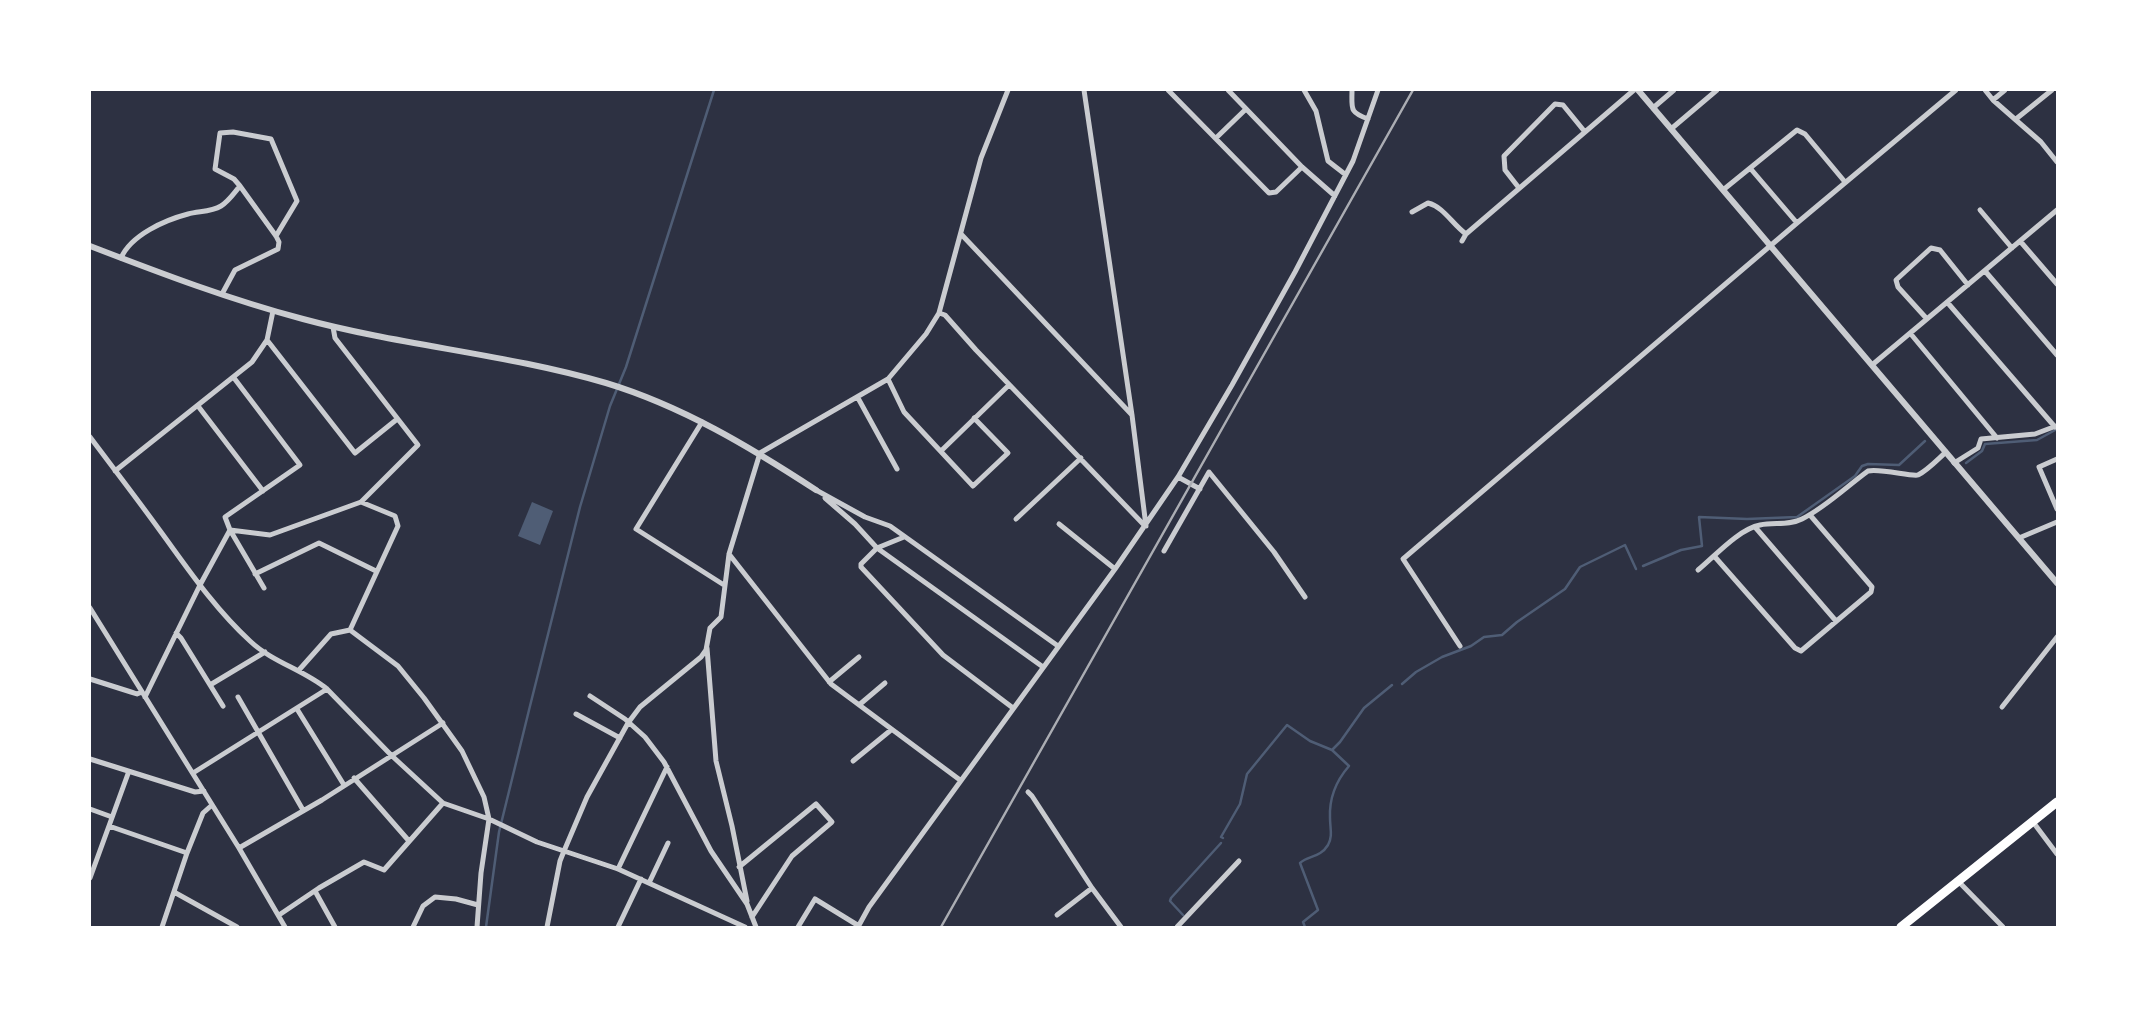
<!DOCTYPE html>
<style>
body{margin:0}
#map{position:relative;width:2147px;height:1017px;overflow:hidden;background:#2d3142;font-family:Ubuntu,sans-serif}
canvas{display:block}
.frame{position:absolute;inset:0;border:91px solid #fff;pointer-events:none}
</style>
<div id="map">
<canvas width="2147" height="1017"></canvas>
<div class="frame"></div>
</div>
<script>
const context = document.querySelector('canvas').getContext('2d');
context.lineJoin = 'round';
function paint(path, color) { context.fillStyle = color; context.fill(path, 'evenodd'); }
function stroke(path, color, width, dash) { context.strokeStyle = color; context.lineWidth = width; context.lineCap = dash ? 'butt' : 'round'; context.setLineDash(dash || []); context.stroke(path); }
const water = new Path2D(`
 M532 502 553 511 540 545 518 536Z`);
const stream = new Path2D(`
 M1966 463 1982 451 1985 444 2037 440 2057 429
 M1643 566 1681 550 1702 546 1699 517 1747 519 1797 517 1855 476 1862 466 1868 464 1899 465 1925 441
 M1402 684 1416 672 1442 657 1471 646 1484 637 1502 635 1517 622 1565 589 1580 567 1625 545 1636 569
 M1223 838 1221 837 1240 804 1247 774 1287 725 1310 741 1332 750 1340 742 1364 708 1392 685
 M1183 915 1170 901 1171 898 1221 843
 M486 927 499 832 530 706 580 507 610 406 626 367 714 90
 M1305 927 1303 922 1318 910 1300 863C1309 855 1320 858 1328 845 1333 836 1330 828 1330 818 1329 798 1336 781 1349 766L1332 750`);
const minor = new Path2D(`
 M1084 90 1132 415 1146 526
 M1168 90 1269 193 1276 192 1302 167
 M1228 90 1302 167 1335 196
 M1304 90 1316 111 1328 161 1346 175
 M1352 90C1352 109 1349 112 1368 119
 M1985 90 1993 100 2041 142 2057 162
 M1993 100 2005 90
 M1653 108 1674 90
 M2016 119 2052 90
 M1671 129 1717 90
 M1216 138 1246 109
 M1750 168 1797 223
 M1519 188 1505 170 1504 156 1555 104 1563 105 1585 132
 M1723 190 1797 130 1805 134 1845 182
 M1980 210 2012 248
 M1412 212 1428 203C1444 207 1452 224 1466 234
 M961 234 1132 415
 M1462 241 1466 234 1634 90
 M2020 241 2057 284
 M121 258C131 235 165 220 188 214 199 211 211 212 221 206 229 201 234 193 240 186L234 179 215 169 220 133 233 132 271 139 297 201 276 236
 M1985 271 2057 355
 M222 294 235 270 278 249 279 242 276 236 240 186
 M1947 302 2055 427
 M939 313 945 315 976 350 1145 526
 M1927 319 1898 287 1896 280 1931 248 1940 250 1968 285
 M333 327 335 338 418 445 361 502
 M1910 333 1997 438
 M267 340 355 453 396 420
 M1872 365 2057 210
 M234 378 300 465 225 517 230 530 264 588
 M888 379 904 412 973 486 1008 453 974 418
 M858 398 897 469
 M198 406 263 491
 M702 422 636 529 724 585
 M90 437C114 469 138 500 161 532 188 569 215 609 250 641 272 662 304 670 327 689L391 755 443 803 489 819 537 842 618 869 745 927
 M941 451 1009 385
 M2057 459 2039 467 2057 509
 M1954 463 1978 448 1981 439 2035 434 2056 426
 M115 471 252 362 267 340 273 311
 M1178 477 1200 489
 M816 490 865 517 890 526 1058 646
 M825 498 855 524 877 548 1043 667
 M1016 519 1081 458
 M1059 524 1115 569
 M1755 527 1836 621
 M230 530 270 535 361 502 395 516 398 526 350 630
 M904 537 877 548 861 564V567L943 655 1013 708
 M2019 538 2057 522
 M1164 551 1209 472 1274 552 1305 597
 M729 554 831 684 960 780
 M1715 557 1795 648 1801 651 1871 592 1872 587 1810 515
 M1698 570C1715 556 1739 529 1760 525 1775 522 1788 526 1802 519 1826 507 1846 487 1868 471 1880 468 1912 477 1918 475 1928 470 1938 459 1946 452
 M255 574 319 543 376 571
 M90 608 239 848 285 927
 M350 630 398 666 424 698 462 751 484 797 489 819 481 873 477 927
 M176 633 181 638 223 706
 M1460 646 1403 559 1797 223 1956 90
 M707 648 716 761 732 826 747 901
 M299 670 331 634 350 630
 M90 679 131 692 137 694 142 692
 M829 682 859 657
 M210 685 265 652
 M590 696 625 719 645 737 664 762 711 851 747 904 756 927
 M145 697 200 585 230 530
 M238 697 303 810
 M859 705 885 683
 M2002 707 2057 637
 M297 709 344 785
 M576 714 620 738
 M90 759 195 792 204 791
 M853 761 891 730
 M193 773 327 689
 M354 778 409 841
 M1028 792 1032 796 1092 888 1121 927
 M90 809 112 817
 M2033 822 2057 854
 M109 826 187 853
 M239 848 322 800 443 723
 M739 867 816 804 832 822 792 856 752 917
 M618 869 667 767
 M90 878 129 771
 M1958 881 2003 927
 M649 883 668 843
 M315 891 335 927
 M174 892 237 927
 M279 915 319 888 364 862 384 870 443 803
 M1057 915 1092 888
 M162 927 187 853 203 813 212 805
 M413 927 423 906 435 897 456 899 478 905
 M547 927 560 861 564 851 587 797 628 723 640 707 701 657 706 650 710 628 721 617 729 554 760 453 888 379 926 334 939 313 981 158 1008 90
 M618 927 641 879
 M798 927 815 899 859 926
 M858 927 869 907 1115 569 1178 477 1232 385 1295 272 1353 161 1378 90
 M1177 927 1239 861`);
const tertiary = new Path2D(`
 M1638 90 2057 583
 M90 246C160 273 231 300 303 319 403 346 507 354 606 383 682 406 750 447 816 490`);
const primary = new Path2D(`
 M1901 927 2057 802`);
const rail = new Path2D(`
 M941 927 1413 90`);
paint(water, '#4f5d75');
stroke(stream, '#4f5d75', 2.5);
stroke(minor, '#caccd0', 5);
stroke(tertiary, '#caccd0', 6);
stroke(primary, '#fff', 9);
stroke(rail, '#abadb3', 2.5);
</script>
